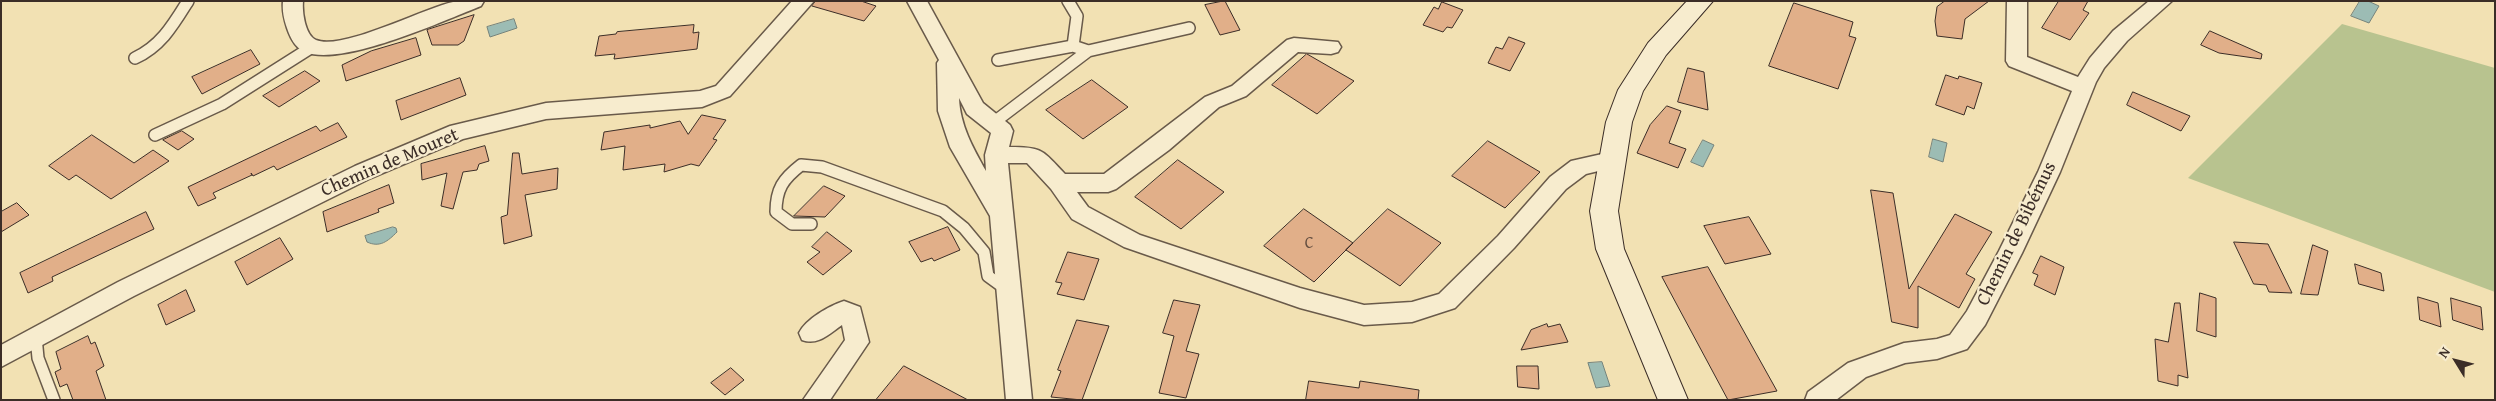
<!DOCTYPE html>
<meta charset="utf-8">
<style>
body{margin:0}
#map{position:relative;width:2496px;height:401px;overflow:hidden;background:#f2e1b3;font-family:"Gentium Book Plus",serif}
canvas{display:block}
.frame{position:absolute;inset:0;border:2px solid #3b2d27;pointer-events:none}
.north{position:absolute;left:2431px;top:336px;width:50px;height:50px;-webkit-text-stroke:4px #f7ecce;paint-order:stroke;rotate:306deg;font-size:14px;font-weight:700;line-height:20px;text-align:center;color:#3b2d27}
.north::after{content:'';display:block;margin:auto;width:18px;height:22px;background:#3b2d27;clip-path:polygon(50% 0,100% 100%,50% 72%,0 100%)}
</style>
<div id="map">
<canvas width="2496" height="401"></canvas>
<div class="frame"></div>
<div class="north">N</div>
</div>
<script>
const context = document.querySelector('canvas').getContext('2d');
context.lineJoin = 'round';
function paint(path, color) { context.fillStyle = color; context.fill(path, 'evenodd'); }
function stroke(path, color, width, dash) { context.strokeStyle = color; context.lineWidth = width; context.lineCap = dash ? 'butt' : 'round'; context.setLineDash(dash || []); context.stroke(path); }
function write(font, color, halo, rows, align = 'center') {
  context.font = font + ' "Gentium Book Plus",serif'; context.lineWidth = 4.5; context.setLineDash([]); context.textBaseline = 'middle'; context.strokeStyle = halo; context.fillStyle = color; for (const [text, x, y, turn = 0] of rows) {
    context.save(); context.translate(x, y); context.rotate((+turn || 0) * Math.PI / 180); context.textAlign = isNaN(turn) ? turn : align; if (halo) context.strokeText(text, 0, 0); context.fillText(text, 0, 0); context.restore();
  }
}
const green = new Path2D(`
 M2342 24 2495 68V292L2188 178Z`);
const water = new Path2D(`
 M2360 1H2368L2379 6 2369 23 2351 16Z
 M514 19 517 28 490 37 487 27Z
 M1933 139 1947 143 1943 162 1929 157Z
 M1703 140 1714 145 1703 167 1691 162Z
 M393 227 396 228 397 232C388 241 380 248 367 242L365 236Z
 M1602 362 1610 386 1596 388 1588 363Z`);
const building = new Path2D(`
 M816 1H861L876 6 864 21 812 6Z
 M1225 1 1240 30 1220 35 1205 5Z
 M1945 1H1989L1965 19 1962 39 1937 36 1935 21 1937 7Z
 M2059 1H2088L2083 10 2089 13 2070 40 2042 28Z
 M1442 2 1463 10 1452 28 1447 27 1443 32 1423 25 1434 7 1438 9Z
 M1794 3 1853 22 1849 36 1856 38 1838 89 1769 66Z
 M474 15 464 41 458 45H432L427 30Z
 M694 25 693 33 699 32 697 49 614 59 615 54 595 56 599 36 616 34 617 32Z
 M2210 31 2262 54 2261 59 2219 53 2201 45Z
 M1509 37 1525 43 1510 71 1488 63 1496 47 1502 49Z
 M416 38 421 55 346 81 342 65 371 51Z
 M251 50 260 64 202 94 192 77Z
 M1307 54 1354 81 1317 114 1272 85Z
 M1688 68 1704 72 1708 110 1678 102Z
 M305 71 320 81 279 107 263 96Z
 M1946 75 1958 79 1959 76 1982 83 1974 109 1967 106 1964 115 1936 105Z
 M460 78 466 95 401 120 396 101Z
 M1092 80 1128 107 1083 139 1046 110Z
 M2133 92 2190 116 2181 131 2127 105Z
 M1667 106 1681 111 1669 143 1686 149 1678 168 1637 153 1650 125Z
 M702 115 726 120 713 139 717 140 699 166 691 164 664 172 665 164 623 170 625 146 601 150 604 132 650 125V128L680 121 688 134Z
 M338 123 347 137 277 170 274 166 253 176 251 173 252 175 213 193 216 198 198 206 188 187 316 126 320 131Z
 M182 131 194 139 178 150 163 140Z
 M92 135 134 163 153 150 169 161 111 199 76 175 69 180 49 166Z
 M1488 141 1540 172 1505 208 1452 176Z
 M485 146 489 161 479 164 477 170 463 172 453 209 441 206 447 173 422 180 421 164Z
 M513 153H519L522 174 558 168 557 189 525 195 532 236 504 244 501 217 507 215Z
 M1178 160 1224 192 1181 229 1135 197Z
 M389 185 394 203 378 209 379 212 327 232 323 212Z
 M824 186 845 196 825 217 794 216Z
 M1871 190 1893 193 1909 289 1955 214 1992 232 1966 274 1975 279 1959 308 1918 286V328L1892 322Z
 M17 203 29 215 1 232V212Z
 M1304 209 1353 243 1314 282 1264 246Z
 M1388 209 1441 243 1400 286 1346 250Z
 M146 212 154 229 52 277 53 281 28 293 20 273Z
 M1749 217 1771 254 1725 264 1704 226Z
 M948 227 960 250 934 261 932 258 921 262 909 242Z
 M827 232 852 251 823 275 807 262 820 252 812 247Z
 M280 238 293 259 247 285 235 262Z
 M2234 242 2268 244 2292 293 2269 292 2266 285 2254 284Z
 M2313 245 2328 251 2318 295 2301 294Z
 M1068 252 1099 259 1084 300 1057 294 1062 283 1056 282Z
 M2041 256 2064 267 2055 295 2034 285 2038 275 2033 273Z
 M2355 264 2381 273 2384 291 2359 284Z
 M1708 267 1777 391 1728 400 1662 277Z
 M186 290 195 311 166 325 158 305Z
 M2200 293 2216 298V337L2197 331Z
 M2418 297 2438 303 2441 327 2420 320Z
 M2451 298 2481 307 2483 330 2453 320Z
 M1174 300 1200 305 1186 351 1199 354 1186 398 1159 393 1174 336 1163 333Z
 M2175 303H2180L2188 378 2178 375V386L2158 381 2155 339 2168 342Z
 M1077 320 1109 326 1082 400 1051 397 1061 371 1058 370Z
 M1547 324 1548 327 1560 324 1568 342 1521 350 1531 330Z
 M88 336 91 344 95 342 104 366 96 371 106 400H73L67 384 60 387 55 372 61 369 56 352Z
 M904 366 968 400H876Z
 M1517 366H1538L1539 389 1518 387Z
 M731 368 744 380 725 395 711 383Z
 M1309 381 1359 388 1360 381 1419 390 1418 400H1306Z`);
const service = new Path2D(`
 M1068 1 1077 16 1073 46
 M1088 51 1189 28
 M135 58C161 46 173 25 188 1
 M993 123 1088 51 1073 46 998 60
 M155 135 222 104 312 47
 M811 224H792L776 212C776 189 783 179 801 165L822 167 943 211 964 228 984 252 988 276 999 284H1009
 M36 337 38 358 54 400`);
const minor = new Path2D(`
 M283 1H303C302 12 305 35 316 40 342 51 424 8 453 2 462 0 474 1 484 1L481 6C443 21 342 67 305 52 295 48 290 37 287 28 284 19 282 11 283 1Z
 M792 1H814L730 96 702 107 546 119 463 139 371 178 134 296 1 367V345L118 282 355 166 450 126 546 103 700 91 716 86Z
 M907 1H927L983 103 1010 125 1013 131 1009 147C1043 147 1042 150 1065 174H1104L1205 97 1232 86 1287 40 1294 38 1338 42 1341 47 1338 52 1331 54 1298 52 1246 96 1219 107 1169 150 1116 189 1108 192H1077L1088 207 1140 235 1300 288 1364 305 1412 302 1439 294 1498 236 1550 177 1571 161 1611 152 1619 154 1622 160 1619 166 1586 174 1566 189 1514 248 1455 308 1412 322 1364 325 1300 308 1124 247 1072 219 1051 189 1027 163H1008L1032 400H1006L990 216 950 147 938 111 937 63 939 60ZM959 98 967 114 991 133 985 155 986 171C973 148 960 125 959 98Z
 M2007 1H2027V57L2078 77 2090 58 2113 31 2149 1H2172L2127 41 2104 68 2096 82 2060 172 2022 253 1985 325 1967 349 1937 359 1905 363 1866 377 1836 400H1805L1808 392 1848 363 1904 343 1937 339 1950 335 1967 311 1999 251 2038 172 2072 91 2009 66 2006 61Z
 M844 301 860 307 869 342 830 400H803L845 340 842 325C829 334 818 346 802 340L799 333C806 319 829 306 844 301Z`);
const secondary = new Path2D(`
 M1687 1H1713L1666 55 1643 91 1632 122 1618 211 1624 249 1688 400H1658L1596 249 1590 211 1606 122 1618 90 1648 43Z`);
const numberNames = [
 ["C",1309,244]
];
const streetNames = [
 ["Chemin de Mouret",390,163,-23],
 ["Chemin de Bibémus",2017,234,-64]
];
paint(green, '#b8c38f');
paint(water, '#9cbcb4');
stroke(water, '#75837c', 1);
paint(building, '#e1af89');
stroke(building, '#3b2d27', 1);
stroke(service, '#695a4a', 14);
stroke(minor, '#695a4a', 3);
stroke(secondary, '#3b2d27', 2);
stroke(service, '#f7ecce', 11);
paint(minor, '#f7ecce');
paint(secondary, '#f7ecce');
write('16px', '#644e40', null, numberNames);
write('19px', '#3b2d27', '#f7ecce', streetNames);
</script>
